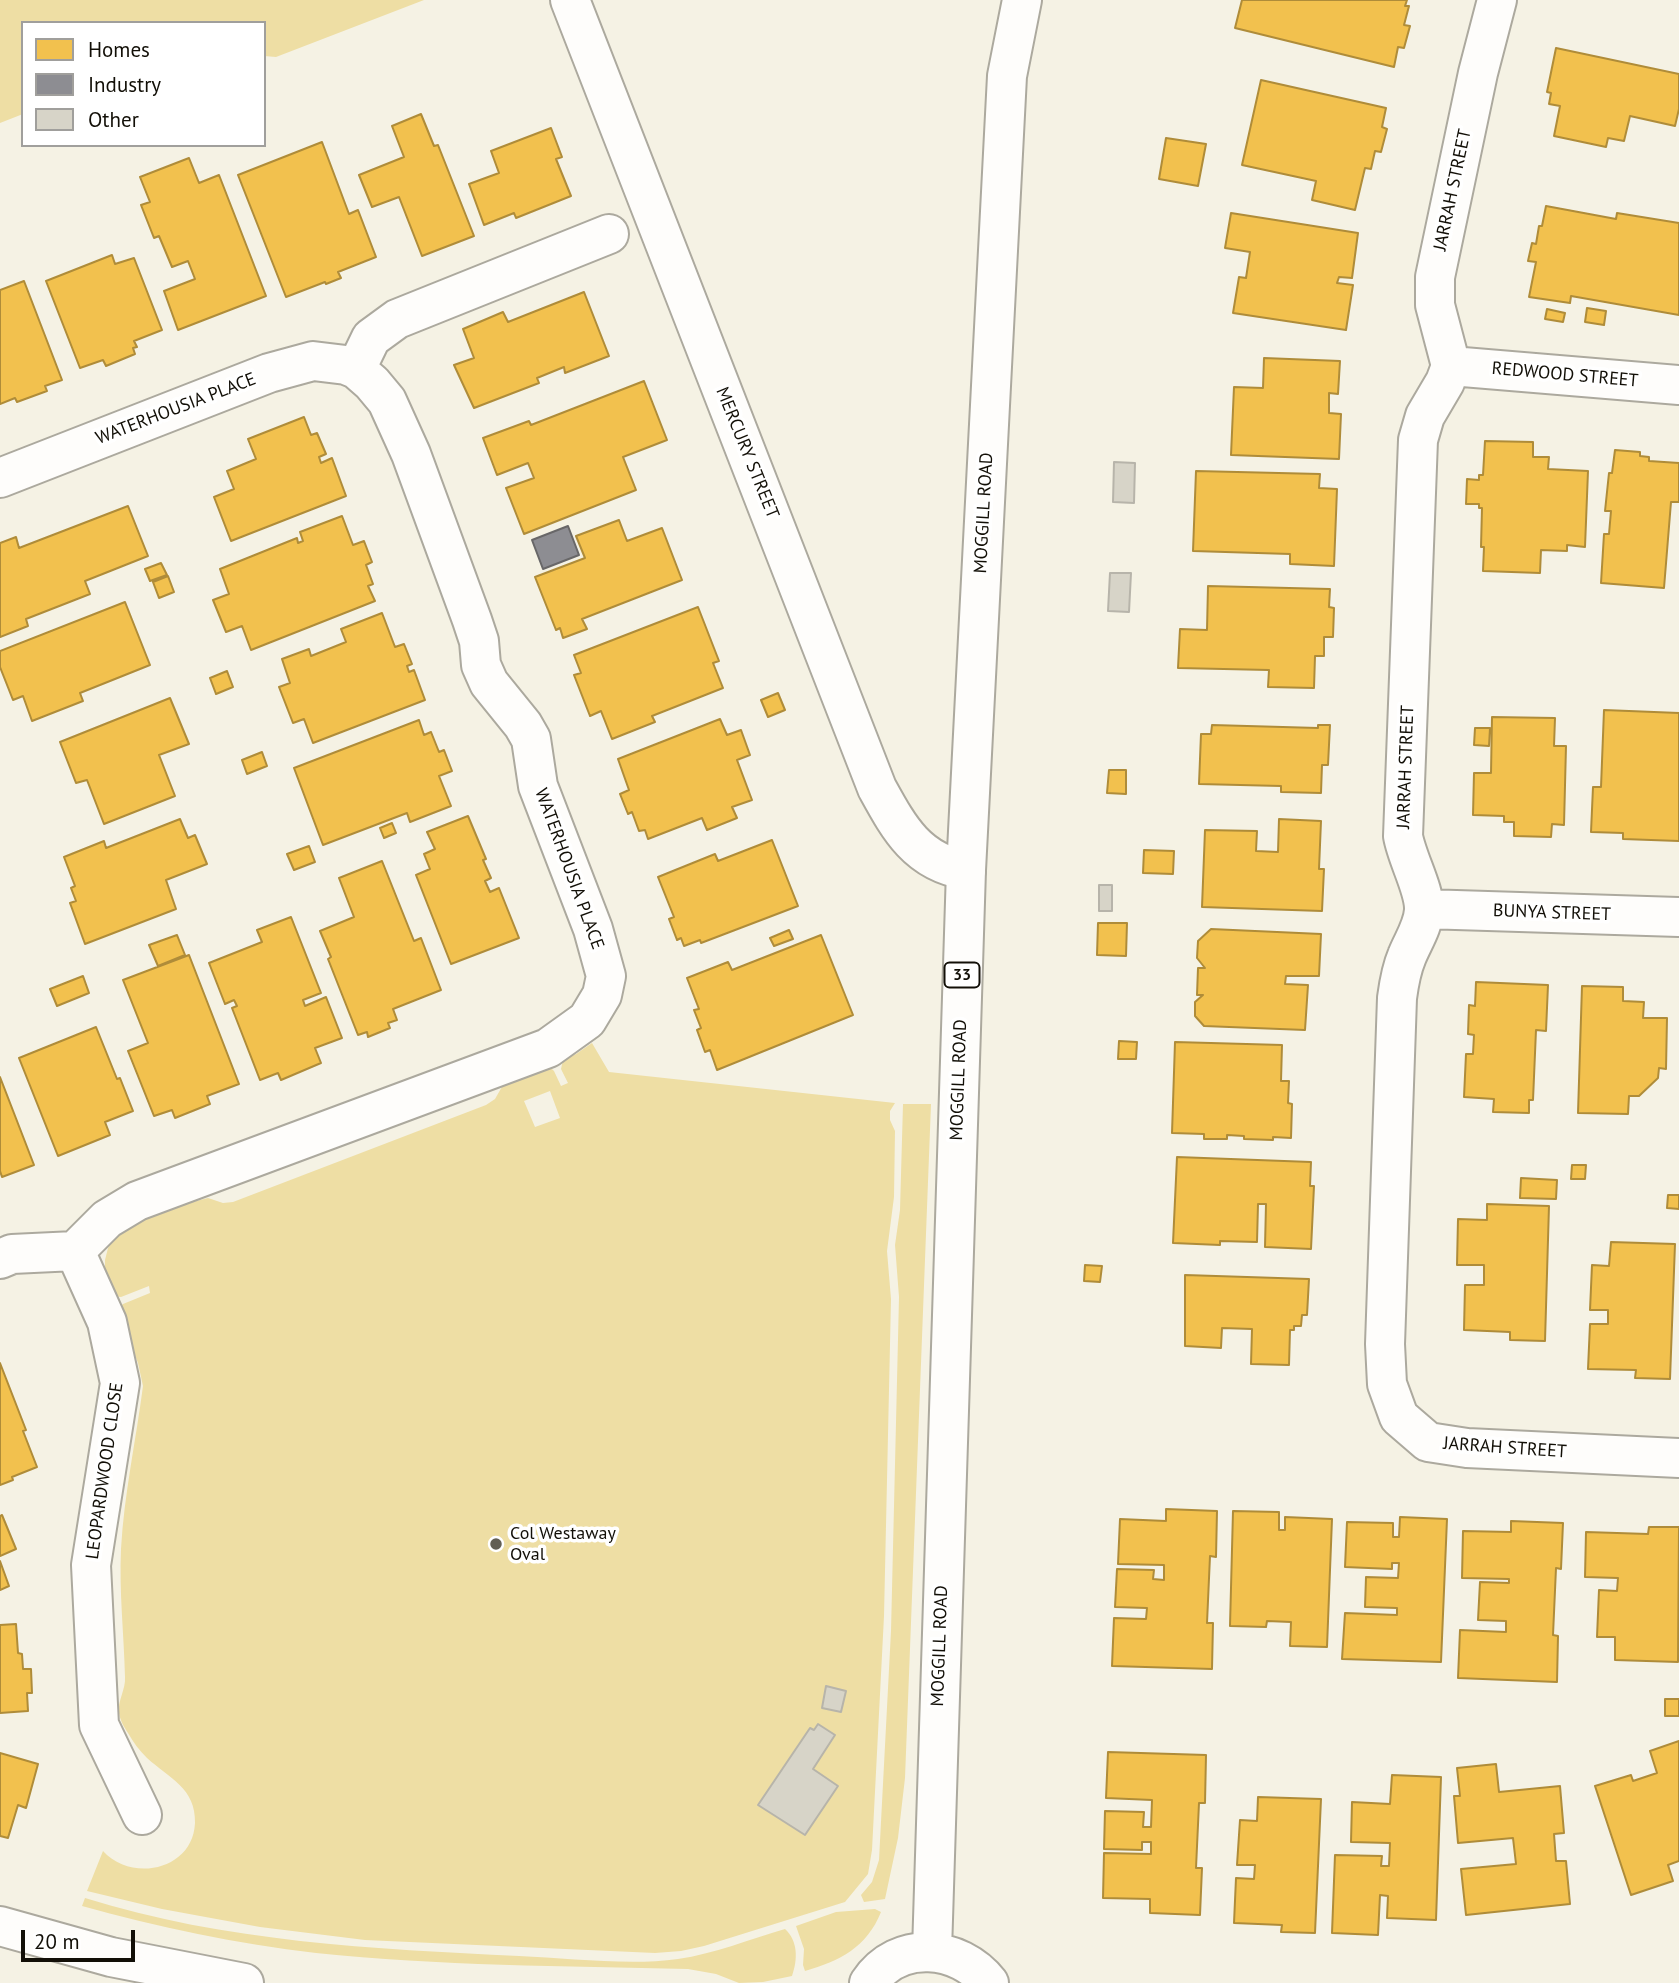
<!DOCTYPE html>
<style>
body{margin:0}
#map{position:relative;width:1679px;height:1983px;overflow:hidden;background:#f5f2e4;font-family:"PT Sans",sans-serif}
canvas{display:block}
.legend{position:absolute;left:21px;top:21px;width:245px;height:126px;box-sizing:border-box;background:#fff;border:2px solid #a09f9c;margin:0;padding:9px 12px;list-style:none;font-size:21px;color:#120f07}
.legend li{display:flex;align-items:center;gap:14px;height:35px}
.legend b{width:35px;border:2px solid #a09f9c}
.scale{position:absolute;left:21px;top:1930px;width:114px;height:32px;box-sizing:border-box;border:4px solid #120f07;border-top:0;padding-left:9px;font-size:21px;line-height:24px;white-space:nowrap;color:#120f07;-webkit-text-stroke:5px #fff;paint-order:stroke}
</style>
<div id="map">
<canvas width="1679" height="1983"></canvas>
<ul class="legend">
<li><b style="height:19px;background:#f2c14e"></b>Homes</li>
<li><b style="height:19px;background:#8d8d92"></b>Industry</li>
<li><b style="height:19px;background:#d7d4c8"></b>Other</li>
</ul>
<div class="scale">20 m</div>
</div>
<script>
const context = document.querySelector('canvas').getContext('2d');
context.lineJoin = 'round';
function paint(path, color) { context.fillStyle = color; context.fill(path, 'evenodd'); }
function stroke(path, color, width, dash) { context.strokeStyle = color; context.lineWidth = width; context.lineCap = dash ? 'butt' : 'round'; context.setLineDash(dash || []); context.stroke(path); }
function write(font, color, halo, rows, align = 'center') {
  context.font = font + ' "PT Sans",sans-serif'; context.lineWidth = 7; context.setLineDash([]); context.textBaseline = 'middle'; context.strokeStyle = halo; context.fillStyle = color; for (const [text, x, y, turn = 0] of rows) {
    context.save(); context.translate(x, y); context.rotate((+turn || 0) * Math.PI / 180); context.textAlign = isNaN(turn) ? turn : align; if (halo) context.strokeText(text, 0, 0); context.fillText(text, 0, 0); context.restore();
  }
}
const green = new Path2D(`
 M0 0H424L276 57 264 56V23H23V114L0 123Z
 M592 1043 609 1072 895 1103 890 1111V1120L895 1131 894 1197 887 1251 891 1299 884 1616 872 1850 868 1874 845 1902 704 1946 681 1951 655 1953 365 1940 260 1927 162 1909 87 1891 103 1851C132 1883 193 1870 195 1823 196 1788 169 1778 147 1758 139 1750 133 1742 128 1733 124 1727 120 1720 119 1713 117 1702 126 1689 125 1677 124 1634 119 1592 121 1549 124 1495 136 1440 143 1386L138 1363 117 1309 123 1304 150 1293 149 1286 121 1297 112 1296 105 1272V1260L108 1248 121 1227 171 1208 200 1200 208 1198 223 1203 233 1202 486 1105 495 1099 503 1085 548 1065 554 1071 561 1086 568 1083 561 1069 563 1060 576 1054ZM550 1091 560 1118 535 1127 524 1101Z
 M903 1104H931L905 1778 898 1838 885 1899 864 1902 861 1895 872 1882 879 1860 891 1631 899 1297 895 1245 900 1210Z
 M85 1898C225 1942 374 1949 519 1956 569 1958 629 1966 678 1959 714 1954 750 1939 785 1929 798 1941 798 1959 792 1976L763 1982 739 1983 716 1974 688 1969C564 1966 439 1966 316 1953 237 1944 158 1927 82 1906Z
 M875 1909 881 1912C867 1947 840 1961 805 1971L803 1965 804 1949 796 1926 836 1912Z`);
const homes = new Path2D(`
 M1242 0H1407L1405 6H1409L1404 25 1410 26 1404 48 1398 47 1394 67 1235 28Z
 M1556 48 1679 74V109L1675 126 1630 116 1624 141 1608 138 1606 147 1554 136 1560 106 1549 104 1551 93 1547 92Z
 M1261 80 1386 108 1382 127 1387 129 1381 152 1375 151 1371 169 1365 168 1355 210 1312 200 1316 181 1242 165Z
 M421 114 434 146 438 145 474 236 422 256 399 197 372 207 359 175 404 157 392 126Z
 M551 128 562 157 556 159 571 196 516 218 514 213 484 225 469 184 499 173 491 151Z
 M1166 138 1206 144 1198 186 1159 179Z
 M322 142 349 214 358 210 376 257 338 272 341 278 326 284 325 282 286 297 238 175Z
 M189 158 199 183 219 175 266 296 178 330 164 291 195 279 188 261 172 267 159 236 154 238 141 205 150 202 140 177Z
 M1546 206 1616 219 1617 213 1679 223V315L1571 296 1570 303 1529 297 1536 262 1528 261 1532 243 1536 244 1539 226H1542Z
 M1231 213 1358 233 1352 278 1339 277 1337 283 1353 285 1346 330 1233 313 1239 277 1246 278 1250 252 1225 248Z
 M112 255 115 264 134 258 162 330 134 341 137 347 133 348 135 354 106 366 103 360 80 368 46 281Z
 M24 281 62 380 45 386 47 391 17 402 15 398 0 404V290Z
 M584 292 609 356 565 373 564 367 537 378 539 383 474 408 454 365 474 358 463 329 503 312 508 322Z
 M1587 308 1606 311 1604 325 1585 322Z
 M1547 309 1565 313 1563 322 1545 319Z
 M1264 358 1340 361 1338 394 1329 393V413L1341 414 1339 459 1231 455 1234 387 1263 388Z
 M644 381 667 440 623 457 636 490 524 534 506 488 534 478 528 463 497 475 483 438 529 421 531 425Z
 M304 417 311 435 317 433 326 454 319 457 321 463 332 458 346 496 231 541 214 497 234 489 227 471 256 459 248 439Z
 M1485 441 1533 442V457H1549L1548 469 1588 471 1585 547 1567 545V551L1541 550 1540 573 1483 571 1484 547H1481L1482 508H1479V504H1466L1467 479 1479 480V475H1483Z
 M1615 450 1640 452V456L1649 457V461L1679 463V502H1671L1664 588 1601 583 1604 534H1609L1611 511H1605L1609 473H1612Z
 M1196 471 1320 474 1319 488 1337 489 1334 566 1290 564V554L1193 551Z
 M128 506 148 556 85 581 90 594 26 619 28 626 0 637V543L16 537 19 548Z
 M342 516 353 545 364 541 372 562 366 565 373 584 368 586 375 601 251 650 242 626 226 632 213 600 229 594 220 569 297 538 298 543 303 541 300 532Z
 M619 520 627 541 662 528 682 580 582 619 587 629 563 638 560 628 556 630 535 577 585 558 576 536Z
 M161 563 167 575 150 581 145 569Z
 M168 576 174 592 159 598 153 582Z
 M1208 586 1330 589 1329 607 1334 608 1333 637H1324V656H1315L1314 688 1268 687 1269 670 1178 668 1180 629 1207 630Z
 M125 602 150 665 80 693 83 701 32 721 23 696 13 700 0 667V651Z
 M698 607 719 661 713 663 723 688 652 716 655 722 612 739 601 711 590 716 574 675 581 673 574 655Z
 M382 613 395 647 404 644 412 664 407 666 409 672 414 670 425 700 313 743 304 719 293 723 279 687 290 683 282 659 309 649 311 656 346 642 341 629Z
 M227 671 233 687 216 694 210 678Z
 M778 693 785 710 768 717 761 700Z
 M170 698 189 744 159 755 175 796 104 824 87 780 76 783 60 742Z
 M1604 710 1679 713V841L1623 839V833L1591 832 1593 787H1601Z
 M1492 717 1555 718 1554 746H1566L1564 825 1552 824 1551 837 1514 836V822H1504V816L1473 815 1474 773H1491Z
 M720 719 727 735 741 730 750 755 737 760 752 800 732 807 737 818 707 830 702 818 648 839 645 830 639 831 632 812 628 814 620 794 629 790 618 759Z
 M419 720 424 735 431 732 439 752 444 750 452 771 439 776 451 806 410 822 407 813 323 845 294 768Z
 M1212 725 1318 728V725H1330L1328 765H1322L1321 793 1281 792V786L1199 784 1201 734H1211Z
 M1475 728H1490L1489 746 1474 745Z
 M262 752 267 766 247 774 242 760Z
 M1109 770H1126V794L1107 793Z
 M468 816 486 859 483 860 491 878 485 881 490 892 499 888 519 938 451 964 416 875 430 869 424 854 435 849 427 832Z
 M180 819 188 838 195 835 207 864 166 880 176 909 85 944 70 903 76 901 71 888 75 886 64 857 104 841 106 848Z
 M1279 819 1321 821 1319 869H1324L1322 911 1202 907 1205 830 1257 831 1256 851 1278 852Z
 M392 823 396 833 384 838 380 828Z
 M772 840 798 906 701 943 700 940 684 946 681 938 677 940 669 919 674 917 658 877 715 854 718 861Z
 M309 846 315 862 294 870 287 854Z
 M1144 850 1174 851 1173 874 1143 873Z
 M382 861 414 941 421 938 441 990 393 1009 397 1020 388 1023 390 1028 368 1037 367 1032 358 1035 328 959 331 957 320 931 354 917 339 878Z
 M291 917 321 993 303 1000 305 1006 326 997 342 1038 315 1048 321 1063 281 1080 278 1073 260 1080 232 1008 237 1006 234 1000 225 1004 209 963 262 942 257 930Z
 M1098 923H1127L1126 956 1097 955Z
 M1211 929 1321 934 1319 976H1286L1285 984 1308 985 1305 1030 1204 1026 1195 1016V1002L1203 995H1197L1198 968H1205L1197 958 1198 941Z
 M789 930 793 939 774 946 770 938Z
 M177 935 185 955 158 966 149 945Z
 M821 935 853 1015 717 1070 710 1050 705 1052 697 1030 701 1028 694 1010 699 1009 687 978 728 962 732 970Z
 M189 955 239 1084 207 1096 210 1104 175 1118 172 1110 154 1116 128 1051 148 1043 123 980Z
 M83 976 89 993 57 1006 50 989Z
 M1476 982 1548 985 1546 1031 1536 1030 1533 1100H1529V1113L1493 1112 1494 1099 1464 1097 1466 1054H1473L1474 1035 1468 1034 1469 1005 1475 1006Z
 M1582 986 1623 987V1001L1644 1002 1643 1018H1667L1666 1069 1659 1068 1658 1078 1639 1096H1629L1628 1114 1578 1113Z
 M96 1027 117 1079 120 1078 133 1111 105 1122 110 1135 58 1156 19 1058Z
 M1119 1041 1137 1042 1136 1059H1118Z
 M1175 1042 1282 1045 1281 1081H1289L1288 1103 1292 1104 1291 1138 1273 1137V1140L1244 1139V1136L1227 1135V1139H1204V1134L1172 1133Z
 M0 1077 34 1165 2 1177 0 1171Z
 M1177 1157 1311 1162 1310 1186H1314L1311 1249 1265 1247 1266 1204H1258L1257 1242 1220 1241V1245L1173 1243Z
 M1572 1165H1586L1585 1179H1571Z
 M1521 1178 1557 1180 1556 1199 1520 1198Z
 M1668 1195H1679V1209L1667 1208Z
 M1487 1204 1549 1206 1545 1341 1510 1340V1332L1464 1330 1465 1285H1484V1265H1457L1458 1219 1487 1220Z
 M1611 1242 1675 1244 1670 1379 1635 1378 1636 1370 1588 1369 1590 1324H1608V1310H1590L1592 1265 1609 1266Z
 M1085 1265 1102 1266 1100 1282 1084 1281Z
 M1185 1275 1309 1279 1307 1315H1302L1301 1326H1294V1330H1290L1289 1365 1251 1364 1252 1329 1222 1328 1221 1348 1185 1346Z
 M0 1363 26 1430 23 1431 37 1467 12 1477 13 1480 0 1485Z
 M1166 1509 1217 1511 1216 1557 1210 1556 1207 1623H1213L1212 1669 1112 1666 1114 1618 1146 1619 1147 1608 1115 1607 1117 1569 1154 1570 1153 1579 1164 1580V1565L1118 1564 1120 1519 1166 1521Z
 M1233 1511 1279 1512V1530H1285V1517L1332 1519 1327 1647 1290 1646 1291 1622 1267 1621 1266 1627 1230 1626Z
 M2 1515 16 1549 0 1556V1516Z
 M1400 1517 1447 1519 1441 1662 1342 1659 1345 1613 1397 1615V1608L1365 1607 1366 1577 1398 1578 1399 1563H1392V1569L1345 1567 1347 1522 1393 1523V1537H1399Z
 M1511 1521 1563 1523 1561 1569 1556 1568 1553 1635 1558 1636 1557 1682 1458 1678 1460 1630 1506 1632V1621L1478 1620 1480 1582 1509 1583V1579L1462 1578 1463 1531 1511 1532Z
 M1649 1527H1679L1678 1662 1615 1660V1637H1597L1599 1590 1617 1591 1618 1578 1585 1577 1586 1532 1648 1534Z
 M0 1561 9 1586 0 1590Z
 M16 1624 18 1653 22 1654 23 1669H31L32 1693H27L28 1711 0 1713V1625Z
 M1665 1699H1679V1716H1665Z
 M1679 1741V1861L1668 1865 1673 1881 1631 1895 1595 1786 1631 1775 1633 1781 1657 1773 1650 1751Z
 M1108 1752 1206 1755 1205 1803H1199L1196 1868H1202L1200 1915 1150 1913V1899L1103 1898 1104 1853 1151 1854V1842H1142V1850L1104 1849 1105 1811 1144 1812 1143 1827H1151L1152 1800 1106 1798Z
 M0 1753 38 1764 26 1808 18 1805 8 1838 0 1836Z
 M1496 1764 1499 1792 1560 1786 1564 1833 1554 1834 1556 1861H1566L1570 1904 1466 1915 1461 1869 1516 1864 1513 1838 1458 1843 1454 1796H1460L1457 1768Z
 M1392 1775 1441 1777 1436 1920 1387 1918 1388 1896 1380 1895 1378 1935 1332 1933 1335 1855 1382 1856 1381 1866H1389L1390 1843 1351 1842 1352 1802 1390 1804Z
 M1258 1797 1321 1799 1315 1933 1281 1932 1282 1925 1234 1923 1236 1878 1254 1879 1255 1865H1237L1240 1820 1257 1821Z`);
const industry = new Path2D(`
 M568 526 579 555 543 569 532 540Z`);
const building = new Path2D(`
 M1114 462 1135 463 1134 503 1113 502Z
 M1110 573H1131L1129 612 1108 611Z
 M1099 885H1112V911H1099Z
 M826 1686 846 1691 841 1712 822 1708Z
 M818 1724 835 1735 813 1769 838 1786 805 1835 758 1805 810 1728 814 1730Z`);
const minor = new Path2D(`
 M570 0 877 788C899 828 917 862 966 870
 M1497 0 1478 73 1435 277V305L1451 366 1445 382 1425 416 1418 440 1403 836C1407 859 1425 890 1424 910 1423 927 1413 941 1407 956 1401 970 1399 983 1397 998L1385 1344 1387 1384 1399 1417 1428 1442 1467 1448 1679 1458
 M1451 366 1679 385
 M356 369 371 338 397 319 609 234
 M0 478 269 373 313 361 346 365 356 369 372 383 387 401 411 454 472 620 479 641 481 665 489 683 523 725 531 739 538 786 593 929 606 976 602 995 587 1020 548 1048 137 1201 107 1219 75 1251 12 1254 0 1259
 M1424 909 1679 917
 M75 1251 107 1322 120 1383 91 1565 99 1725 142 1815`);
const tertiary = new Path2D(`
 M0 1926 111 1957 244 1983`);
const primary = new Path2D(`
 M932 1951 966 870 1007 76 1022 0
 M869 1983C898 1939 959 1945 989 1983`);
const markers = [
 [496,1544,7,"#615e54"]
];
const shields = [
 [962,975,35]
];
const shieldNames = [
 ["33",962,975]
];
const streetNames = [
 ["JARRAH STREET",1453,190,-78],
 ["REDWOOD STREET",1565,375,5],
 ["WATERHOUSIA PLACE",176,409,-21],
 ["MERCURY STREET",747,453,68],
 ["MOGGILL ROAD",984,513,-87],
 ["JARRAH STREET",1406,767,-88],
 ["WATERHOUSIA PLACE",569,869,70],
 ["BUNYA STREET",1552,913,2],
 ["MOGGILL ROAD",959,1080,-88],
 ["JARRAH STREET",1505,1448,4],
 ["LEOPARDWOOD CLOSE",105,1471,-82],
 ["MOGGILL ROAD",940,1646,-88]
];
const poiNames = [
 ["Col Westaway",510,1534],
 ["Oval",510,1555]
];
paint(green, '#eedea4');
paint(homes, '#f2c14e');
stroke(homes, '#af8c39', 2);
paint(industry, '#8d8d92');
stroke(industry, '#686768', 2);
paint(building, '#d7d4c8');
stroke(building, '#b7b4aa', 2);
stroke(minor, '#aca99e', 42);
stroke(tertiary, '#aca99e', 42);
stroke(primary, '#aca99e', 42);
stroke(minor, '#fefdfb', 38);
stroke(tertiary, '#fefdfb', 38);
stroke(primary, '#fefdfb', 38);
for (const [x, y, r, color] of markers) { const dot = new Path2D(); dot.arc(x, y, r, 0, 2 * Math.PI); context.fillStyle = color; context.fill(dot); stroke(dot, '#fff', 2.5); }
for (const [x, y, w] of shields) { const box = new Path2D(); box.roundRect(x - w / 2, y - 12.5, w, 25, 5); context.fillStyle = '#fff'; context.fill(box); stroke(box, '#120f07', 2); }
write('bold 16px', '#120f07', null, shieldNames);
write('18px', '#120f07', '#fff', streetNames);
write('18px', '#120f07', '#fff', poiNames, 'left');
</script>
